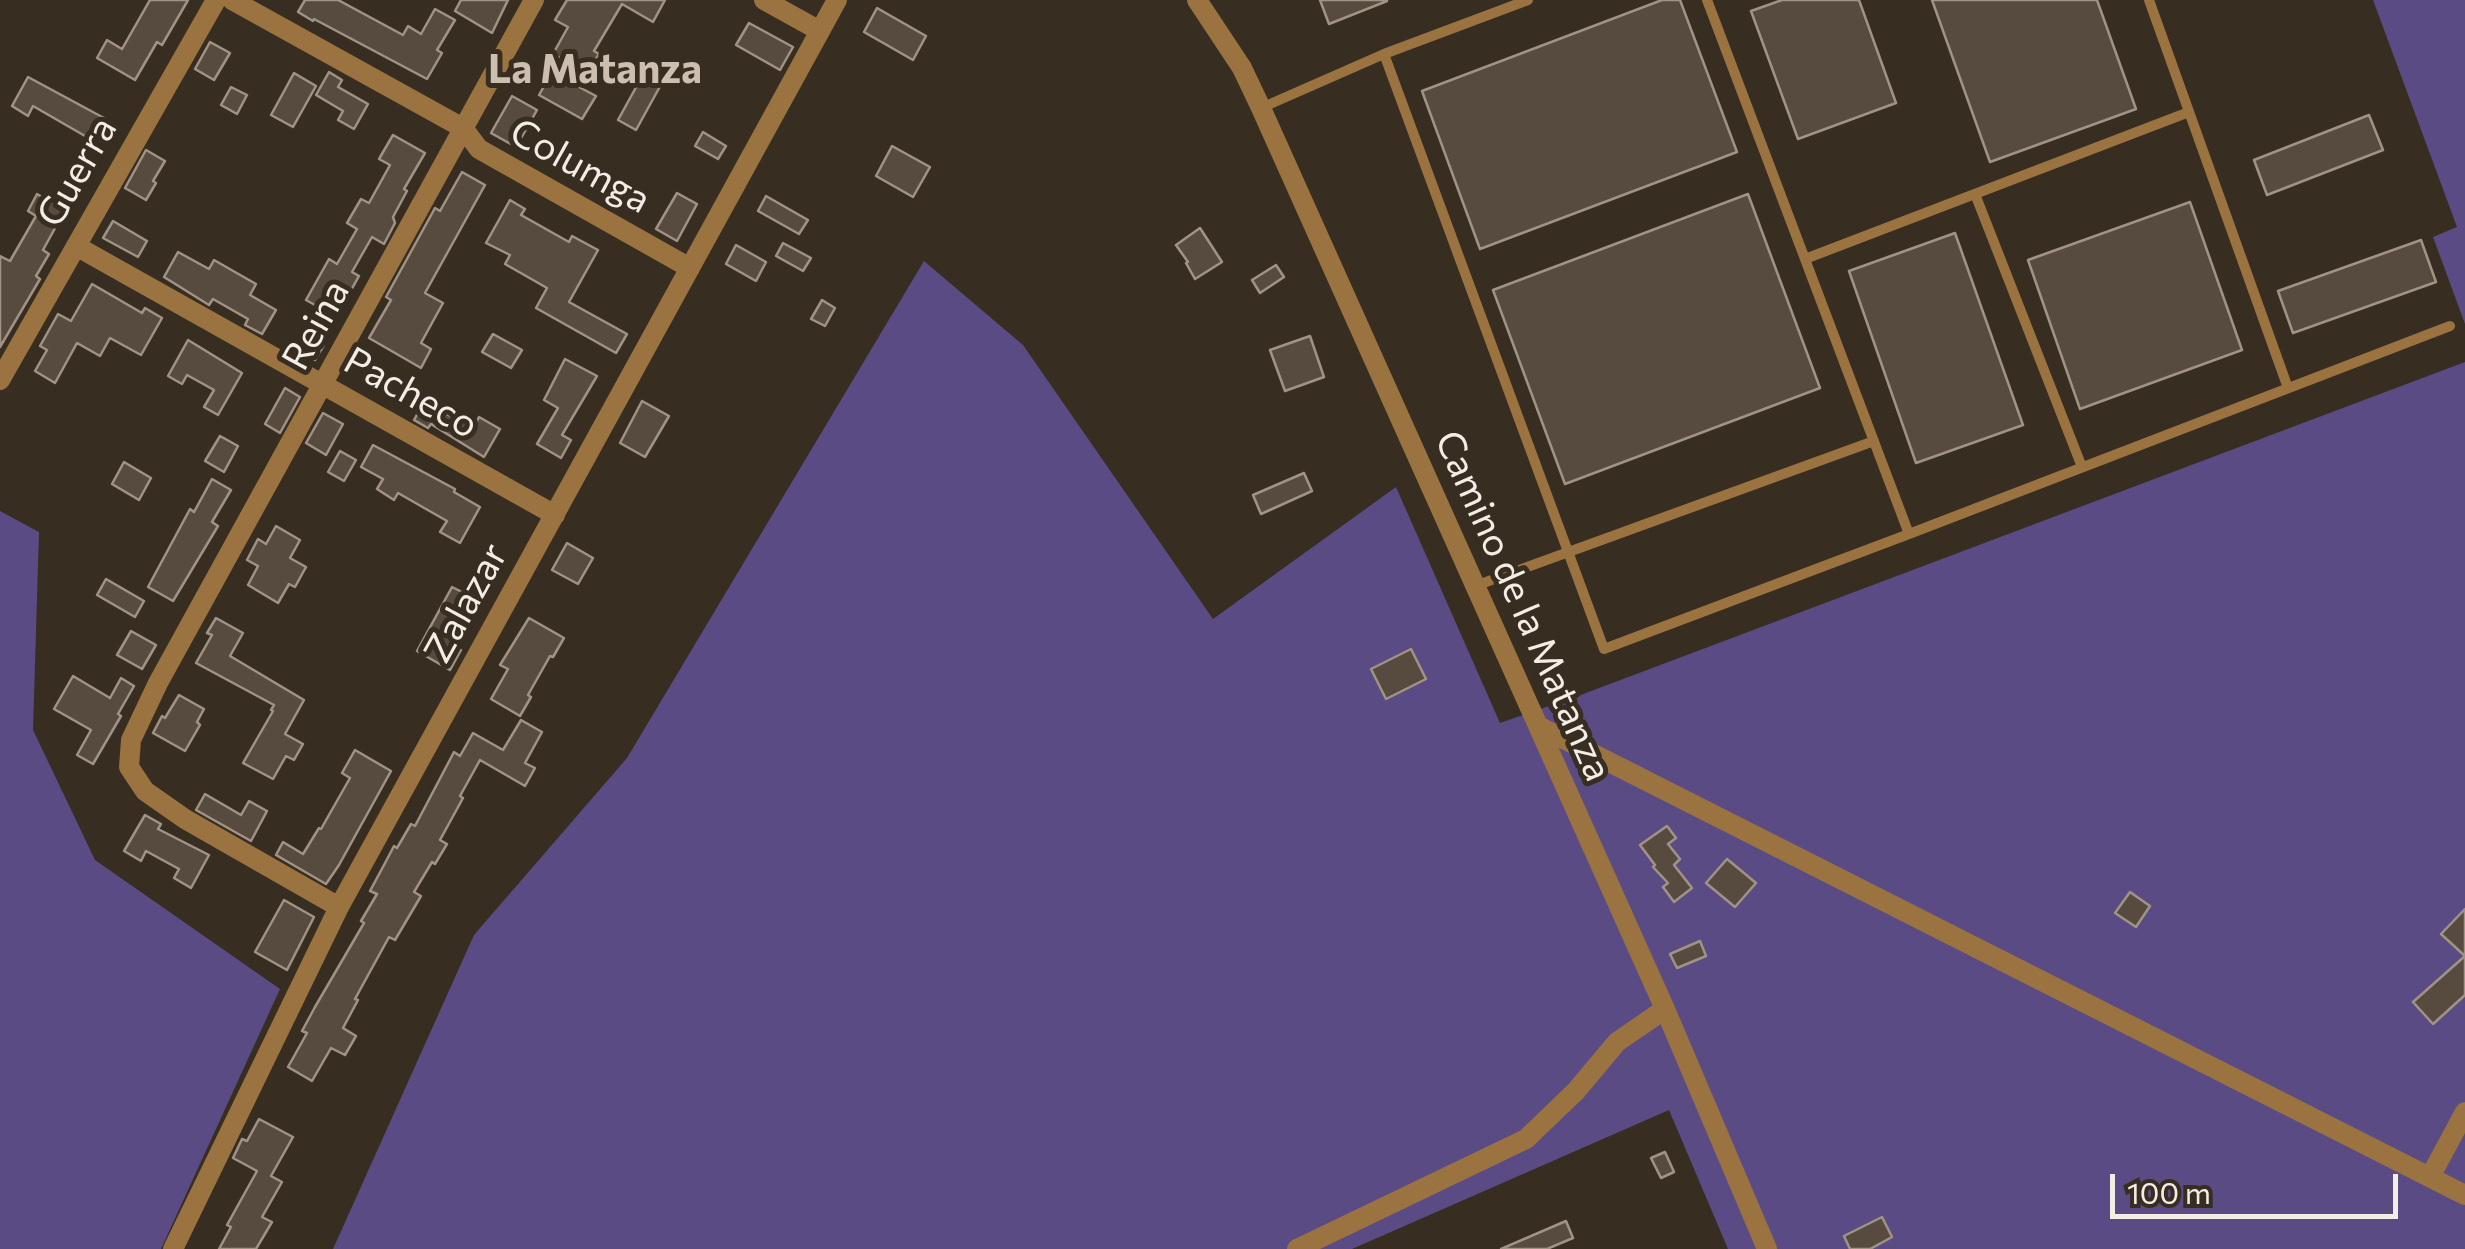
<!DOCTYPE html>
<style>
body{margin:0}
#map{position:relative;width:2465px;height:1249px;overflow:hidden;background:#372d21;font-family:Commissioner,sans-serif}
canvas{display:block}
.scale{position:absolute;left:2110px;top:1174px;width:288px;height:45px;box-sizing:border-box;border:5px solid #f4ede6;border-top:0;padding-left:12px;font-size:30px;line-height:35px;white-space:nowrap;color:#f4ede6;-webkit-text-stroke:8px #372d21;paint-order:stroke}
</style>
<div id="map">
<canvas width="2465" height="1249"></canvas>
<div class="scale">100 m</div>
</div>
<script>
const context = document.querySelector('canvas').getContext('2d');
context.lineJoin = 'round';
function paint(path, color) { context.fillStyle = color; context.fill(path, 'evenodd'); }
function stroke(path, color, width, dash) { context.strokeStyle = color; context.lineWidth = width; context.lineCap = dash ? 'butt' : 'round'; context.setLineDash(dash || []); context.stroke(path); }
function write(font, color, halo, rows, align = 'center') {
  context.font = font + ' Commissioner,sans-serif'; context.lineWidth = 10; context.setLineDash([]); context.textBaseline = 'middle'; context.strokeStyle = halo; context.fillStyle = color; for (const [text, x, y, turn = 0] of rows) {
    context.save(); context.translate(x, y); context.rotate((+turn || 0) * Math.PI / 180); context.textAlign = isNaN(turn) ? turn : align; if (halo) context.strokeText(text, 0, 0); context.fillText(text, 0, 0); context.restore();
  }
}
const green = new Path2D(`
 M2373 0H2465V324L2433 237 2457 227Z
 M924 261 1023 345 1213 619 1396 487 1500 723 1578 696 2465 362V1249H1728L1669 1110 1352 1249H333L474 935 627 758Z
 M0 511 39 532 33 730 95 860 280 989 161 1249H0Z`);
const building = new Path2D(`
 M150 0H188L162 45 157 42 135 80 97 58 107 40 122 49Z
 M305 0H338L403 35 408 26 421 34 435 9 455 20 437 50 442 53 427 79 314 19 313 21 298 12Z
 M461 0H508L492 33 455 11Z
 M567 0H665L653 22 622 4 594 51 599 54 579 87 596 96 582 119 539 95 560 58 553 54 568 27 555 20Z
 M1320 0H1387V1L1329 24Z
 M1662 0H1680L1737 152 1480 249 1422 91Z
 M1782 0H1859L1896 103 1798 139 1751 11Z
 M1932 0H2097L2136 109 1990 162Z
 M877 8 926 36 913 60 864 32Z
 M749 23 793 47 780 70 736 45Z
 M210 42 230 53 214 80 195 69Z
 M645 71 663 81 636 130 618 120Z
 M329 72 342 80 338 87 368 104 354 129 338 120 343 111 316 95Z
 M294 73 316 86 293 127 271 115Z
 M28 77 104 118 92 140 33 106 28 116 12 106Z
 M231 87 247 95 237 114 221 105Z
 M512 96 537 110 516 147 491 133Z
 M2369 115 2383 150 2267 195 2254 160Z
 M703 132 726 146 718 159 695 146Z
 M393 135 425 153 404 189 407 191 393 217 395 223 384 244 372 237 352 272 359 276 336 317 306 300 329 259 337 264 357 229 347 223 361 199 369 203 390 165 379 159Z
 M892 146 930 167 913 197 876 176Z
 M146 150 165 161 153 181 156 183 146 200 125 188Z
 M462 172 485 185 425 293 443 303 421 343 431 349 421 368 369 338 391 300 386 297 435 208 440 211Z
 M677 193 697 204 677 241 656 229Z
 M37 194 65 210 43 250 49 254 36 276 40 279 0 347V256L10 261 36 216 28 211Z
 M1748 194 1820 388 1565 484 1493 290Z
 M766 196 808 220 799 234 758 211Z
 M510 200 525 209 521 215 569 242 572 236 598 250 569 302 627 334 616 353 536 308 547 288 505 264 510 255 486 243Z
 M2190 202 2242 350 2080 409 2028 260Z
 M113 221 147 241 138 257 103 238Z
 M1200 228 1222 262 1195 279 1186 263 1188 262 1176 245Z
 M1955 233 2023 425 1916 463 1849 271Z
 M2421 240 2436 282 2293 333 2278 291Z
 M783 243 811 258 803 271 776 256Z
 M736 245 766 262 756 281 726 264Z
 M178 252 209 269 214 260 256 284 250 295 276 310 262 334 245 325 248 319 213 299 209 305 164 277Z
 M1276 265 1284 277 1260 293 1252 280Z
 M92 284 142 313 145 308 162 318 141 355 110 338 100 356 77 343 55 383 35 371 47 350 40 346 58 314 71 321Z
 M822 300 835 308 825 326 811 319Z
 M303 333 324 345 315 360 294 348Z
 M493 334 522 350 511 368 482 352Z
 M1310 336 1324 377 1285 391 1270 350Z
 M188 340 242 373 218 415 204 407 214 390 187 375 182 384 168 376Z
 M565 359 597 376 562 435 571 440 561 458 537 444 558 408 544 400Z
 M285 388 300 397 280 433 265 424Z
 M642 401 669 416 645 457 620 443Z
 M424 402 450 416 453 410 476 423 479 417 500 429 484 457 431 424 428 428 414 420Z
 M323 413 343 424 326 455 306 443Z
 M220 436 238 446 224 472 205 461Z
 M373 445 455 489 454 492 480 507 460 543 440 532 447 521 398 493 394 500 377 489 383 479 361 467Z
 M340 451 356 460 344 481 328 472Z
 M124 462 151 478 139 500 112 484Z
 M1304 473 1312 491 1261 514 1253 495Z
 M212 479 231 490 212 522 218 526 173 601 148 587 190 509 194 512Z
 M276 526 300 540 290 558 306 567 295 587 289 584 278 603 248 585 258 566 247 560 258 539 266 544Z
 M567 543 593 558 578 584 552 570Z
 M474 571 492 581 454 646 461 650 450 670 417 651 452 587 462 592Z
 M106 579 144 601 135 617 97 595Z
 M216 618 243 633 230 656 304 700 285 734 303 744 294 760 286 756 273 779 243 763 273 711 271 710 274 705 196 663 212 635 207 633Z
 M529 618 564 638 553 657 550 656 528 695 531 697 520 716 491 699 508 669 500 665Z
 M131 631 156 645 142 669 117 655Z
 M1411 649 1426 679 1386 699 1371 669Z
 M73 676 110 698 121 678 134 686 118 714 121 716 93 764 77 755 91 730 54 709Z
 M179 695 204 709 197 722 200 725 185 751 153 733 162 716 165 718Z
 M521 720 542 732 525 763 535 768 525 786 480 760 460 796 463 798 440 840 447 844 435 864 432 862 414 892 421 896 395 940 389 937 355 999 358 1000 343 1028 356 1036 345 1055 331 1048 312 1081 288 1067 307 1033 302 1031 315 1007 364 923 361 921 377 894 370 891 384 865 394 846 397 848 411 824 415 826 454 752 460 756 473 733 503 750Z
 M355 750 391 771 339 865 326 884 276 855 283 842 303 854 319 828 321 829 350 778 342 773Z
 M205 794 241 815 249 801 267 811 251 841 196 810Z
 M145 815 161 824 158 829 209 855 191 888 174 878 179 869 146 851 141 861 124 851Z
 M1667 826 1676 838 1668 844 1680 859 1674 865 1692 888 1674 902 1663 887 1668 883 1653 867 1655 865 1640 845Z
 M1727 859 1756 883 1735 907 1706 883Z
 M2130 892 2150 906 2136 927 2115 913Z
 M284 900 314 917 287 970 255 952Z
 M2465 909V995L2433 1024 2413 1002 2465 956 2441 934Z
 M1700 941 1706 956 1677 968 1670 954Z
 M259 1119 293 1137 271 1176 282 1182 262 1217 272 1222 256 1249H219L231 1227 227 1225 257 1171 233 1158 242 1139 247 1141Z
 M1665 1152 1674 1172 1661 1178 1651 1158Z
 M1882 1217 1892 1237 1870 1249H1850L1844 1236Z
 M1566 1221 1573 1238 1547 1249H1501Z`);
const service = new Path2D(`
 M1528 0 1384 54 1604 649 1909 534
 M1707 0 1909 534 2450 326
 M2149 0 2288 388
 M1261 108 1384 54
 M1975 194 2082 467
 M1805 259 2189 112
 M1475 586 1874 441`);
const minor = new Path2D(`
 M232 0 463 128 479 149 690 268
 M764 0 820 31
 M76 246 555 515
 M0 380 216 0
 M1540 727 2465 1195
 M339 907 185 819 145 791 129 767 131 740 158 683 534 0
 M2430 1177 2465 1112
 M173 1249 339 907 837 0
 M1297 1249 1526 1139 1576 1091 1617 1042 1665 1009`);
const tertiary = new Path2D(`
 M1197 0 1242 68 1261 108 1665 1009 1767 1249`);
const streetNames = [
 ["Columga",580,166,29],
 ["Guerra",77,172,-60],
 ["Reina",316,325,-61],
 ["Pacheco",411,393,29],
 ["Zalazar",466,603,-61],
 ["Camino de la Matanza",1523,606,66]
];
const neighbourhoodNames = [
 ["La Matanza",595,70]
];
paint(green, '#5b4b85');
paint(building, '#564b3e');
stroke(building, '#a09385', 2.5);
stroke(service, '#9a7340', 10);
stroke(minor, '#9a7340', 20);
stroke(tertiary, '#9a7340', 20);
write('38px', '#f4ede6', '#372d21', streetNames);
write('bold 40px', '#ccbfb0', '#372d21', neighbourhoodNames);
</script>
